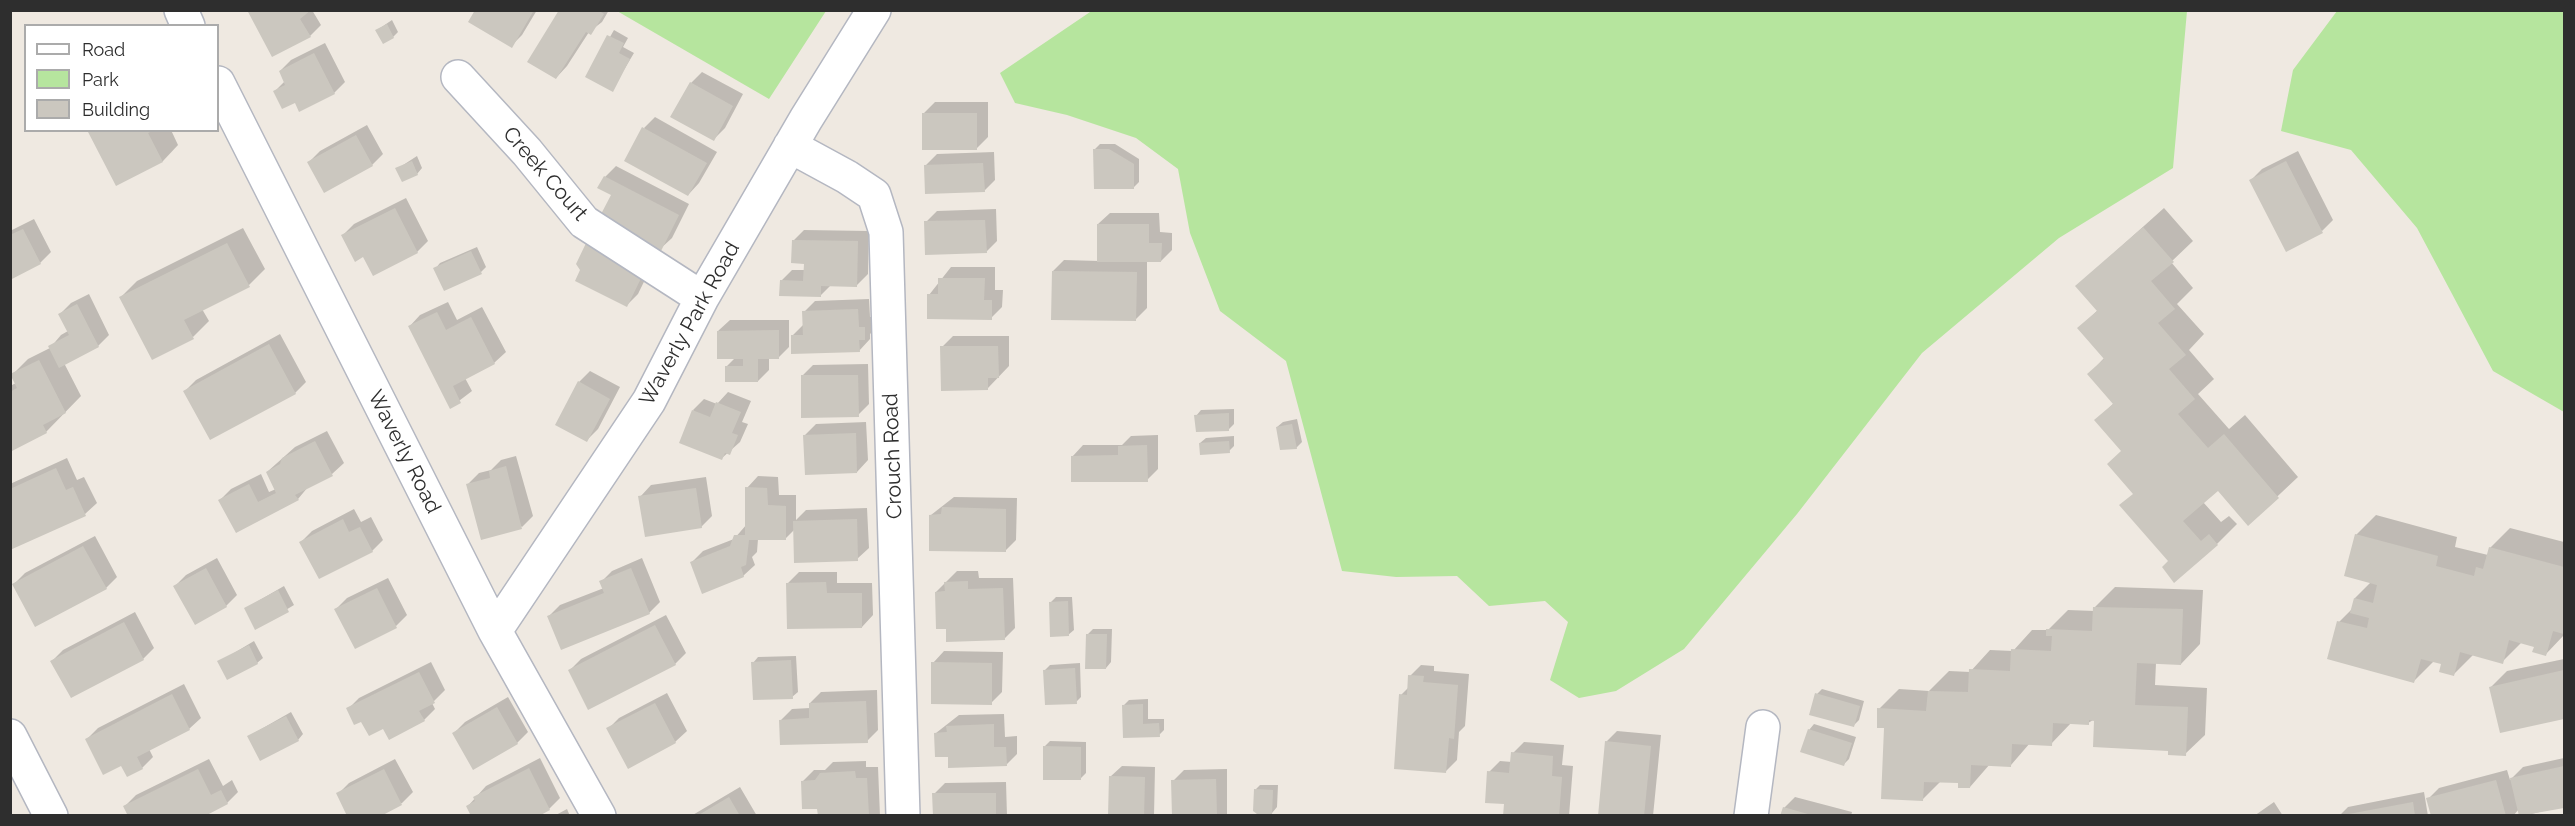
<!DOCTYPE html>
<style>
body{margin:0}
#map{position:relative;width:2575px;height:826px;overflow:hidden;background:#efe9e1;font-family:Raleway,sans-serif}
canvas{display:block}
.frame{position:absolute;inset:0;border:12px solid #2e2e2e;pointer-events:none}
.legend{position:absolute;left:24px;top:24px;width:195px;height:108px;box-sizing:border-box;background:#fff;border:2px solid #ababab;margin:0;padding:8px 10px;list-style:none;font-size:18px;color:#2e2e2e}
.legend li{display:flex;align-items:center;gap:12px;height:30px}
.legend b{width:30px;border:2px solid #ababab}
</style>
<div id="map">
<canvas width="2575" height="826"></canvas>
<div class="frame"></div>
<ul class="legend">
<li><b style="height:8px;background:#fff"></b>Road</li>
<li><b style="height:16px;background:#b6e59e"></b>Park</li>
<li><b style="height:16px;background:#cbc7bf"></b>Building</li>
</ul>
</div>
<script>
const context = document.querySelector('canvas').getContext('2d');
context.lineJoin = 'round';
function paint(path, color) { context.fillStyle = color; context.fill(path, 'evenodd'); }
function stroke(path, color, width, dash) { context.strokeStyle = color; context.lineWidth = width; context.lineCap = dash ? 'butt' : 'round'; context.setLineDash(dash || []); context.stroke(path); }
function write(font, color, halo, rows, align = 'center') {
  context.font = font + ' Raleway,sans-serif'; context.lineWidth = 4.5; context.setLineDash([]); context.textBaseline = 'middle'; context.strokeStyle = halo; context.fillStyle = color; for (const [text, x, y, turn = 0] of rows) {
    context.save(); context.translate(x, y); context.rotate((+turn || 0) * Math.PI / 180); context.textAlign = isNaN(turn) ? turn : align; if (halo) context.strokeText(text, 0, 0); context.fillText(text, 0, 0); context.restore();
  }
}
const green = new Path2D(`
 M1093 10H2187V11L2173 168 2059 238 1922 353 1797 514 1684 649 1616 691 1579 698 1550 680 1568 622 1545 601 1489 606 1457 576 1396 577 1342 571 1286 361 1220 311 1190 233 1178 169 1136 138 1067 115 1015 103 1000 73Z
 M617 11H826L769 99Z
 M2337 11H2564V412L2493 371 2417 228 2351 150 2281 131 2293 70Z`);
const shadow = new Path2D(`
 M248 10H312L321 25 310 36Z
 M477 10H537L522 35 511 46Z
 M561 10H609L602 22 589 32 567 66 556 78Z
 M392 20 398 32 393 37 377 30Z
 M614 30 628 38 623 47 634 53 612 90 587 77Z
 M325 43 345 82 334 93 295 101 275 91 285 81 280 71 291 60Z
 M702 72 743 94 725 128 714 139 691 83Z
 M935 102H988V137L977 148 924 113Z
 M655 117 717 152 699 183 688 195 644 128Z
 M367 125 383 154 372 165 309 162 320 151Z
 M89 130H171L178 145 163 161 116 184Z
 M1100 144H1115L1139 159V182L1134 187 1095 149Z
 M2298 151 2333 220 2322 231 2251 180 2262 169Z
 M994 152 995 180 984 191 926 165 937 154Z
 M417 156 422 168 417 174 397 169Z
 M616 166 689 204 672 238 660 249 613 194 605 177Z
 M406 198 428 241 417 252 364 255 343 235 354 224Z
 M2164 208 2193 241 2171 262 2193 288 2177 304 2204 334 2189 350 2214 379 2198 394 2229 429 2245 415 2298 477 2248 524 2218 489 2203 502 2221 522 2229 516 2237 524 2217 544 2170 561 2134 493 2123 450 2096 420 2114 403 2089 374 2105 357 2079 328 2098 310 2077 286Z
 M996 209 997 241 986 252 926 222 937 211Z
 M1110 213H1159L1160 232 1172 233V250L1161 261H1147V308L1136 319 1053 271 1064 260 1099 261 1098 224Z
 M34 219 51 252 40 263 10 278V231Z
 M243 228 265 269 249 285 202 309 209 321 193 337 121 297 137 281Z
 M804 230 869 231 868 274 857 285H831L821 295 781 281 792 270H805V262L793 241Z
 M477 247 486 267 481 272 435 269 440 263Z
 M656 257 638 294 627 305 582 269Z
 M951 267H995V290H1003L1002 307 991 318 929 295Z
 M89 294 109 335 98 346 64 363 81 396 46 432 10 450V386L16 383 12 375 28 359 50 348 61 335 68 331 60 314 71 303Z
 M869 299 870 317H876V328L870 334V339L859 351 792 336 804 324V312L815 301Z
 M448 302 457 320 482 307 506 352 494 363 465 378 472 391 451 407 409 327 420 315Z
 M730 320H789V347L778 358H769V370L758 381 727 366 735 358 718 331Z
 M280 334 306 382 295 393 211 438 185 391 196 380Z
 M953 336H1009V366L988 388 942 347Z
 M868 364 869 404 858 415 802 376 813 365Z
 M590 371 620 387 598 429 587 440 579 382Z
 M728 392 751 401 742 422 748 424 740 442 722 458 693 410 704 399 717 404Z
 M1234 409V424L1229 429 1196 416 1201 410Z
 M1297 419 1302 442 1296 448 1277 427 1283 422Z
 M866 422 868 460 857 472 805 435 816 424Z
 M327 431 344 463 332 474 308 487 298 499 236 531 220 500 231 489 261 474 269 492 276 489 267 472 295 447Z
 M1158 435V469L1147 480 1072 457 1083 445H1122L1131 436Z
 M1234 436V446L1229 451 1200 443 1206 438Z
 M516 456 533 516 522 527 468 484 479 473 491 470 501 460Z
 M67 458 77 480 84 477 97 503 85 514 10 548V484Z
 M758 476 778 477 779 495H796V520L806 510 867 508 869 548 857 559 795 529 785 539H758L757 552 752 557 755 565 743 576 692 562 703 551 734 539 747 524V488Z
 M706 477 712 516 701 527 640 497 651 485Z
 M954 497 1017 498 1016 540 1005 551 931 515Z
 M354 509 361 522 371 517 383 540 372 551 301 542 312 531Z
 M2376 515 2457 537 2455 547 2488 555 2490 548 2510 528 2564 542V635L2546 654 2535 645 2522 642 2502 662 2474 654 2454 674 2443 663 2434 661 2414 681 2339 622 2353 608 2355 598 2371 582 2356 535Z
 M95 536 117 577 106 588 14 584 25 573Z
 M217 558 237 595 226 606 175 586 186 575Z
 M642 558 660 602 649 613 549 616 560 605 604 588 601 582 612 571Z
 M957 571H978L979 578H1013L1015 628 1004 639 947 627 936 592Z
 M799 572H837V583H872L873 615 862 627 788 583Z
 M388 578 407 615 396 626 336 609 347 598Z
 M284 586 294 605 256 628 246 608Z
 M2115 587 2203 590 2200 644 2181 664 2156 663 2155 685 2207 688 2205 735 2185 754 2095 719 2088 723H2071L2051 744 2030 743 2011 765 1990 764 1970 787 1959 781H1941L1922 800 1879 709 1899 689 1929 691 1949 671 1970 672 1990 650 2013 651 2032 630H2048L2068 610 2095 611V607Z
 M1056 597H1072L1074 630 1068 635 1050 603Z
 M135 612 154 648 143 659 52 661 63 650Z
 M666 615 686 653 675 664 570 670 581 659Z
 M1093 629H1112L1111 662 1106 668 1088 634Z
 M254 641 263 658 257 663 219 662Z
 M944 651 1003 652 1002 692 991 703 933 663Z
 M796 656 798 692 792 697 753 663 758 657Z
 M2564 659V718L2501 732 2491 687 2507 671Z
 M431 662 445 690 432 703 435 709 424 720 384 727 361 720 348 709 359 698Z
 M1080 663 1081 697 1076 702 1044 671 1050 665Z
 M1421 665 1434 666V671L1469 674 1465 726 1459 732 1457 760 1446 771 1401 695 1409 687 1410 676Z
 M184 684 201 718 189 729 149 749 153 757 142 768 122 764 87 739 98 728Z
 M1822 689 1864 701 1859 720 1853 726 1817 694Z
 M877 690 878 730 867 741 781 720 792 709 810 708V703L821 692Z
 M667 693 687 731 675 742 628 767 608 729 619 718Z
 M508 697 528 732 517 743 454 733 465 722Z
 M1148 699V719H1164V730L1159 735 1125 736 1124 705 1129 700Z
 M291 712 303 734 298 740 249 736Z
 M1004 714 1005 737 1017 736V754L1006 765 950 756 936 733 959 715Z
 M1814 724 1856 737 1849 759 1844 764 1809 730Z
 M1617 731 1661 735 1653 816H1599L1606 742Z
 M1050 741 1086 742V773L1080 779 1044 747Z
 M1524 742 1564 745 1562 765 1573 766 1569 816H1504L1505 802 1489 772 1500 761 1512 762 1513 753Z
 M540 758 560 798 549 809 468 806 486 786Z
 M2564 758V806L2523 816 2519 809 2513 816H2432L2428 799 2439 788 2507 770 2510 780 2523 767Z
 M209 759 223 786 232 780 238 792 227 803 125 806 136 795Z
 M395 759 413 792 402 803 378 816 338 794 349 783Z
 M866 761V767H878L880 816H819V807L803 781 814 770H825L833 762Z
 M1122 766 1155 767 1154 816H1109L1110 777Z
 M1227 769V816H1174L1173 781 1184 770Z
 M1006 782 1007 816H934V794L945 783Z
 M1260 785H1278L1277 807 1272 813 1255 790Z
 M740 787 757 816H691Z
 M2424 792 2428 816H2339L2348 807Z
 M1795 797 1852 812 1851 816H1782L1784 808Z
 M2274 802 2283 816H2254Z
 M567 809 570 816H554Z`);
const building = new Path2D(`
 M247 10H311L300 19 311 37 272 57Z
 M475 10H534L512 48 468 22Z
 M559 10H598L604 14 591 35 586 32 556 79 527 62Z
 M387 24 394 38 383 44 375 30Z
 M607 35 624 43 619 53 630 59 613 92 585 77Z
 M314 53 335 94 299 112 295 103 282 109 273 91 285 85 279 71Z
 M690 82 733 106 714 141 670 117Z
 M922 113H977V150H922Z
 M642 127 707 163 688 196 624 161Z
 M87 130H154L148 133 163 162 116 186Z
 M356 135 373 166 324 193 307 162Z
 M1093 149H1109L1134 164V189H1094Z
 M412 161 418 175 402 182 395 168Z
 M2286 161 2323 233 2286 252 2249 180Z
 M983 163 985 192 925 194 924 165Z
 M604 176 679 215 661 251 599 218 611 195 597 188Z
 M395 208 418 253 373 276 363 257 355 262 341 235Z
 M985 220 987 253 925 255 924 221Z
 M1097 224H1149V243H1162L1161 262H1097Z
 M2143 227 2174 262 2151 281 2175 309 2158 323 2186 355 2169 369 2195 399 2178 414 2208 448 2224 434 2279 498 2248 526 2218 491 2183 521 2201 541 2209 534 2218 545 2174 583 2162 567 2168 561 2119 505 2133 494 2107 464 2121 451 2094 420 2113 404 2087 374 2104 359 2077 328 2097 311 2075 286Z
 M23 229 41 264 10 280V235Z
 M588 239 646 268 627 307 575 281 580 270 576 264Z
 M792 240 858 241 857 287 821 286V297L779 296 780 280 803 281 804 264 791 263Z
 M227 243 250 287 184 320 194 339 152 360 119 297Z
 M471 251 482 274 444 291 433 268Z
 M1052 271 1137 272 1136 321 1051 320Z
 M938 278H985L984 300H992V320L927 319V294H938Z
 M77 304 99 347 59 368 48 346 69 335 58 314Z
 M858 309 859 327H865V340H859L860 352 791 354V335H803L802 311Z
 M437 312 446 330 471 317 495 364 453 386 461 403 450 409 408 326Z
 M779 330V359H758V382H725V366H743V359H717V331Z
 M269 344 296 394 210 440 183 391Z
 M940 346H998L999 378H988V390L941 391Z
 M39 360 66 413 43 425 47 433 10 452V392L17 388 10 374Z
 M801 375H858L859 417 801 418Z
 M578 381 610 399 587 442 555 425Z
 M716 402 741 412 732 433 738 435 730 455 725 453 722 460 679 443 692 410 710 417Z
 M1229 413V431L1196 432 1194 415Z
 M1292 424 1297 449 1280 450 1276 427Z
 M856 433 857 473 805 475 803 435Z
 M315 441 333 476 295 495 299 500 236 533 218 500 249 484 258 502 276 493 266 472 280 464 282 458Z
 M1229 441 1230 453 1200 455 1199 443Z
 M1147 445 1148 482H1071V456L1118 455V446Z
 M506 466 522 529 481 540 466 484 490 478 489 471Z
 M56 468 66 490 73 487 86 516 10 550V489Z
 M745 487 767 488 768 505 786 506V540H749L746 565 741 567 744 577 702 594 690 562 730 546 734 535H745Z
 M696 488 702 528 645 537 638 496Z
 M942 507 1006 509V552L929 551V515L941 514Z
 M343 519 349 532 360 527 373 552 319 579 299 542Z
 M857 519 858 561 794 563 793 521Z
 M2355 534 2438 556 2436 566 2474 576 2476 567 2483 569 2489 547 2564 567V634L2553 631 2546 656 2532 652 2534 647 2509 640 2503 664 2460 652 2454 676 2439 672 2441 664 2421 659 2414 683 2327 659 2337 621 2367 628 2369 618 2350 613 2354 598 2373 603 2377 585 2344 576Z
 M83 546 107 589 35 627 12 584Z
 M206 568 227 607 195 625 173 586Z
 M631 568 650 614 561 650 547 616 604 593 599 581Z
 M968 581V589L1003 588 1005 640 946 642V629H936L935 592 945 591 944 582Z
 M826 582 827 593H862V628L787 629 786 583Z
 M377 588 397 628 355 649 334 609Z
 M278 590 289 612 255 630 244 608Z
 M1068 601 1069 636 1050 637 1049 602Z
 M2093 607 2183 609 2181 665 2137 663 2135 705 2188 707 2186 756 2168 755V751L2093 747 2094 721 2089 720V725L2053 723 2052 746 2012 744 2011 767 1971 765 1970 788H1958V783L1924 782 1923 801 1881 799 1884 728H1877V708L1926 711 1928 691 1968 692 1969 669 2010 671 2011 649 2051 651 2052 636H2046V629L2092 631Z
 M124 622 144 660 71 698 50 661Z
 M655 625 676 665 588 710 568 670Z
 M1086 634H1107L1106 669H1085Z
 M249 645 258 664 227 680 217 661Z
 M791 660 793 699 753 700 751 662Z
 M931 662 992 663V705L931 704Z
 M1075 668 1077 704 1045 705 1043 670Z
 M2564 670V719L2500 733 2489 687Z
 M419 672 435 703 419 711 425 721 389 740 383 729 369 736 361 722 354 725 346 708Z
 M1408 675 1424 676 1423 682 1458 685 1454 739 1449 738 1446 773 1394 769 1399 694 1407 695Z
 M1815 693 1860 706 1854 727 1809 715Z
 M172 694 190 730 137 757 143 769 127 777 121 766 103 775 85 739Z
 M866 701 868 743 780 745 779 720 809 718V703Z
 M655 703 676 743 628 769 606 728Z
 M1143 704V724L1159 723 1160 737 1123 738 1122 705Z
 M497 707 518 744 473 770 452 733Z
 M286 716 299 741 260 761 247 736Z
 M994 724V747H1006L1007 766 948 768V757H935L934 733 947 732 946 726Z
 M1808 729 1852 743 1844 766 1800 752Z
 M1605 741 1651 746 1644 816H1598Z
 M1043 746 1081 747V780H1043Z
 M1511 752 1553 756 1552 776 1562 777 1559 816H1503L1504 804 1485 803 1487 771 1509 773Z
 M2564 766V808L2519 816 2510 778Z
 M529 768 550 810 539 816H471L466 806 475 801 473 797Z
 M198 769 211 795 221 790 228 804 205 816H128L123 806Z
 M384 769 402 805 381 816H347L336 793Z
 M855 771 856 778H867L869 816H818L817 809H802L801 781 815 780 820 773Z
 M1109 776 1145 777 1144 816H1108Z
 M1216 779 1217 816H1172L1171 780Z
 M2496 780 2506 816H2431L2426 798Z
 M1254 789 1273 790 1272 814H1257L1253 811Z
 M932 793H996V816H933Z
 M729 797 740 816H697Z
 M2413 802 2415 816H2350L2349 814Z
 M1783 807 1811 815V816H1780Z`);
const minor = new Path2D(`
 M181 10 188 26
 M458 77 527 152 584 222 702 298
 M218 83 495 631 599 816
 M790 146 847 177 874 195 886 232 903 816
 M495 631 649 401 702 298 806 119 874 10
 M10 736 51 816
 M1751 816 1763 727`);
const streetNames = [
 ["Creek Court",545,174,49],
 ["Waverly Park Road",690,324,-61],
 ["Waverly Road",404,452,63],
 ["Crouch Road",893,456,-92]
];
paint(green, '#b6e59e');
paint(shadow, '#0003');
paint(building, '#cbc7bf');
stroke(minor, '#b4b7c1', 36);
stroke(minor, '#fff', 33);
write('21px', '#2e2e2e', '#fff', streetNames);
</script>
